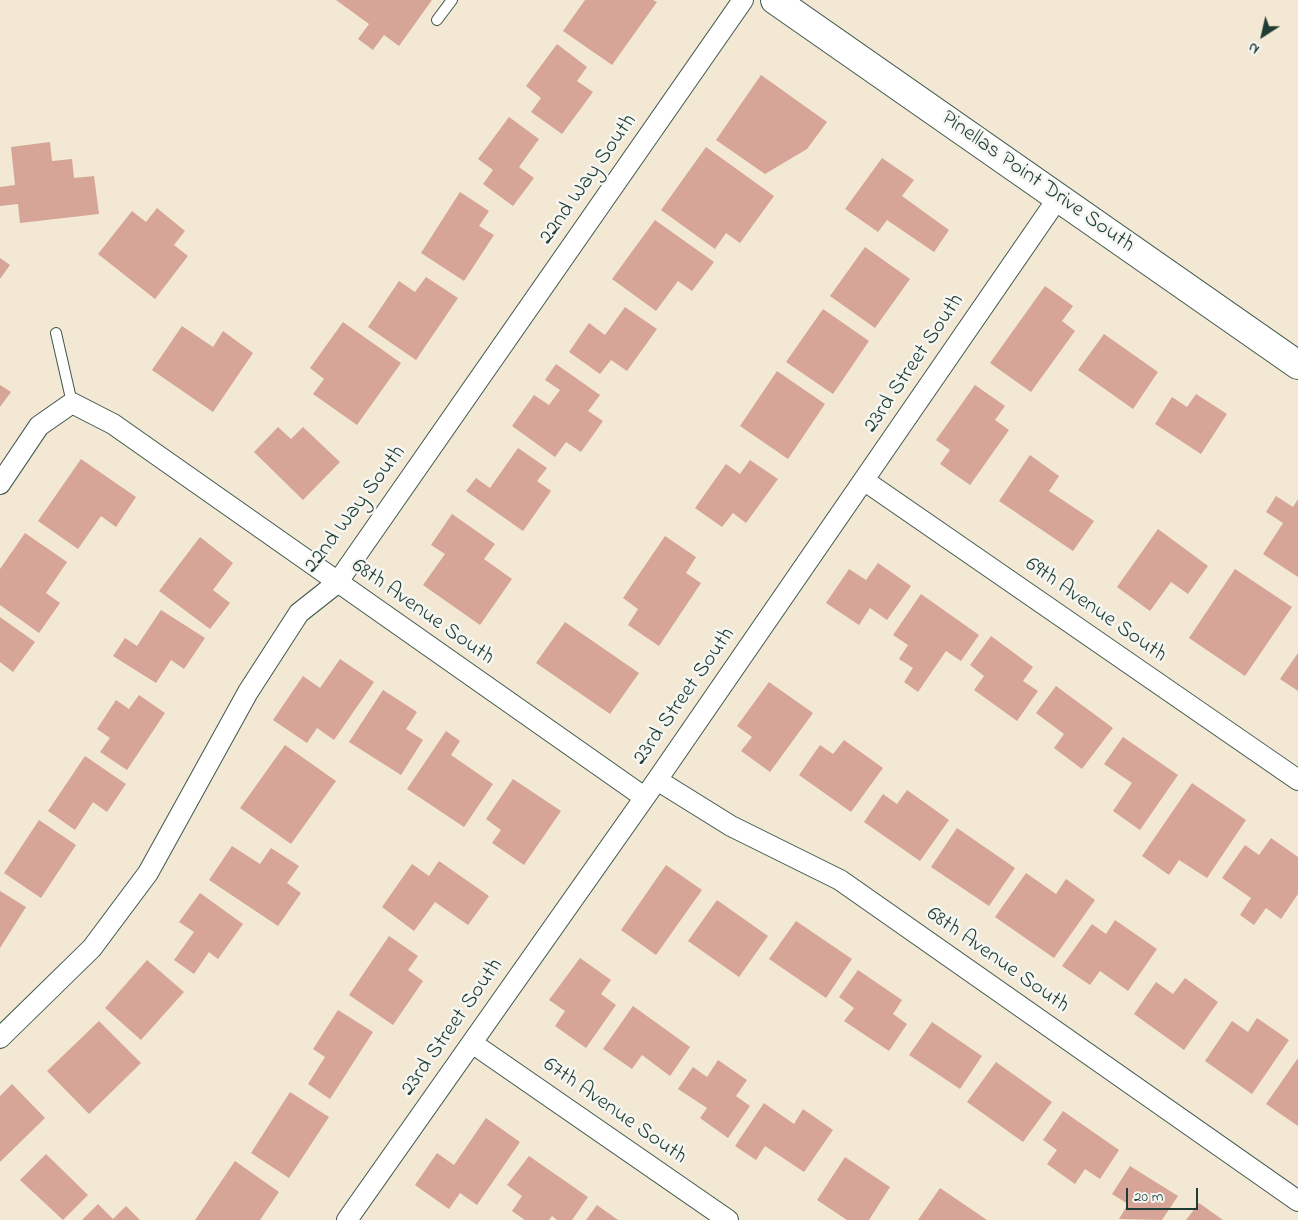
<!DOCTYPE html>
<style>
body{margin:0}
#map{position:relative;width:1298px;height:1220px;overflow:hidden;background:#f2e8d3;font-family:"Indie Flower",sans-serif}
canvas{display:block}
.north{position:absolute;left:1238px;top:10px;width:50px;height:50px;-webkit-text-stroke:4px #f6f6f2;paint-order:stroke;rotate:215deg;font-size:14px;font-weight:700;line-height:20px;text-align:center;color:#1f3d34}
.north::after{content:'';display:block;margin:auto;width:18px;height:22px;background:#1f3d34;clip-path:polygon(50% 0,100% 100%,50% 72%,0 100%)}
.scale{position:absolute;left:1126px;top:1188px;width:72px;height:22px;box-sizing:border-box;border:2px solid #1f3d34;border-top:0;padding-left:6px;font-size:15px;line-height:18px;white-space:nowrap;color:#1f3d34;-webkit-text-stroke:4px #f6f6f2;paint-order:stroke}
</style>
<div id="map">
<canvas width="1298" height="1220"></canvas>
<div class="north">N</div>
<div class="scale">20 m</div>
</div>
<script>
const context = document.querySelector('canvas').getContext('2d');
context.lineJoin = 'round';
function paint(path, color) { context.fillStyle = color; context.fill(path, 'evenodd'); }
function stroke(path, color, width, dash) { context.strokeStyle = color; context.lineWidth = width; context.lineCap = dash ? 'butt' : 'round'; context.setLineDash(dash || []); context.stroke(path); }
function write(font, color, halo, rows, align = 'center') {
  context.font = font + ' "Indie Flower",sans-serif'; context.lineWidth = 5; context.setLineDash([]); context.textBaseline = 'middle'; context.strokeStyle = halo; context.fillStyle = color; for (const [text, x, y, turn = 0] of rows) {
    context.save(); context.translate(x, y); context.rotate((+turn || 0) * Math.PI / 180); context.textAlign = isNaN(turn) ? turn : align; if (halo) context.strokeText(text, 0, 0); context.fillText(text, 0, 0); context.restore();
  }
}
const building = new Path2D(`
 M336 0H432L399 46 384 35 373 50 358 39 369 24Z
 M585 0H653L657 2 612 65 563 31Z
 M557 44 587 67 577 81 593 92 562 134 531 112 541 98 526 86Z
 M761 75 827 122 807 149 765 174 716 140Z
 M509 117 539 139 519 167 534 178 513 206 483 184 493 170 478 159Z
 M50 142 52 161 72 159 74 178 94 176 99 214 20 223 18 204 0 206V187L15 185 11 147Z
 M706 147 774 196 740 243 726 233 715 249 661 210Z
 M882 158 914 180 902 196 949 230 934 252 887 220 878 232 845 209Z
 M460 192 489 211 479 226 494 235 464 281 421 253Z
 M157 208 185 231 174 245 188 256 155 299 98 254 132 211 146 222Z
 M655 220 714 262 692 291 678 281 656 311 612 279Z
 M865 247 910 279 875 328 830 296Z
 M0 258 10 265 0 279Z
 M426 277 458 298 416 360 368 327 399 281 415 292Z
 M1045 286 1073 306 1062 321 1075 331 1031 392 990 363Z
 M625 307 657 329 627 371 611 360 600 374 569 352 589 323 605 335Z
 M823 309 869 341 833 394 786 362Z
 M343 322 401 363 357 425 313 394 324 379 310 368Z
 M182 326 213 347 223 331 253 353 213 412 152 370Z
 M1104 334 1158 372 1133 409 1078 370Z
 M556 364 600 395 588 411 603 421 581 452 566 442 555 457 512 426 534 395 549 405 560 390 545 380Z
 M777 371 825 404 788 459 740 426Z
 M0 385 11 392 0 407Z
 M975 385 1005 406 995 420 1009 430 970 485 940 464 950 450 936 440Z
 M1196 394 1227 414 1201 454 1155 424 1172 397 1187 407Z
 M278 427 291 439 303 427 340 462 303 500 254 452Z
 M518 448 547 468 537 481 551 491 523 531 466 491 476 478 490 488Z
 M1030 455 1059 476 1049 491 1094 521 1073 551 999 501Z
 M81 459 136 497 116 527 101 516 78 549 38 521Z
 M750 460 778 479 746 523 733 513 722 527 695 508 726 464 740 474Z
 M1276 496 1293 507 1298 499V577L1263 554 1283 523 1266 512Z
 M452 514 495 544 484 559 512 579 480 625 423 585 445 554 431 545Z
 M1158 529 1208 566 1188 594 1171 582 1150 611 1117 587Z
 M25 533 67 562 46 593 60 603 39 633 0 605V569Z
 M665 536 696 557 686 573 701 583 659 646 628 625 638 609 623 598Z
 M200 537 233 563 213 590 230 603 210 629 159 591Z
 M878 563 911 586 887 620 870 608 859 625 826 603 849 569 866 580Z
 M1235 569 1292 607 1245 676 1189 638Z
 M921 594 979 635 961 661 946 651 918 692 904 682 913 668 899 659 908 645 893 635Z
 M161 610 205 638 184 669 171 660 156 683 113 656 125 638 137 646Z
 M0 617 35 642 13 672 0 662Z
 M565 622 639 673 610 714 536 663Z
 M991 636 1033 667 1023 681 1038 691 1017 721 974 690 984 676 970 665Z
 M1298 653V691L1280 679Z
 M340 659 374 682 334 740 317 728 307 743 273 720 303 676 320 688Z
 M769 682 813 713 770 772 741 751 752 737 737 726Z
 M1056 686 1113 728 1082 769 1054 748 1064 734 1036 713Z
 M383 690 417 712 406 729 423 740 401 775 349 742Z
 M139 695 165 713 127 770 100 752 110 738 97 729 116 700 129 709Z
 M446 731 460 741 451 755 493 784 464 827 407 789Z
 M1123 737 1178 775 1140 830 1113 811 1132 783 1104 764Z
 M844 740 883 768 851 812 799 775 820 745 833 754Z
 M285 745 336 781 291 844 240 808Z
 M85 756 126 784 107 812 93 802 75 830 48 811Z
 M513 779 561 811 524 865 492 843 501 830 486 819Z
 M1192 783 1246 820 1207 878 1179 860 1169 875 1142 856Z
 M907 790 949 820 920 861 864 822 883 794 897 804Z
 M39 820 76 845 41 898 4 873Z
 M957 828 1015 868 989 906 931 867Z
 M1271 838 1298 857V894L1281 919 1266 908 1254 925 1240 915 1251 898 1222 878 1245 845 1259 855Z
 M232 846 260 864 271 848 299 866 287 883 301 893 278 926 209 880Z
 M439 861 489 896 468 925 435 902 414 931 382 907 412 864 429 876Z
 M666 865 702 890 656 955 621 930Z
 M1026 873 1056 894 1066 879 1095 900 1054 958 995 917Z
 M0 891 26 907 0 948Z
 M200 893 243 924 218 959 209 952 194 974 174 960 194 932 179 922Z
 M717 900 768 936 739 977 688 941Z
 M1115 920 1157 949 1128 991 1100 971 1090 985 1062 966 1092 924 1106 934Z
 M796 921 852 959 826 998 769 959Z
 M389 936 418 956 408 970 423 981 393 1025 349 995Z
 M580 958 611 980 601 994 616 1005 586 1048 555 1026 565 1011 549 1000Z
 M147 960 184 992 141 1040 105 1008Z
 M858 970 902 1000 893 1014 907 1024 889 1051 844 1021 854 1008 839 997Z
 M1185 978 1218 1002 1184 1050 1134 1014 1156 982 1173 994Z
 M633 1006 690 1047 670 1076 642 1055 632 1069 603 1049Z
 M338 1010 373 1032 330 1099 308 1084 325 1057 313 1049Z
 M1257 1018 1289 1040 1252 1094 1205 1061 1232 1021 1248 1032Z
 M99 1021 141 1063 89 1114 47 1071Z
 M932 1022 982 1056 960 1089 909 1055Z
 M1298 1058V1126L1266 1104Z
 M718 1060 747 1080 736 1096 750 1106 728 1138 700 1118 707 1108 678 1089 693 1067 707 1077Z
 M996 1062 1052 1102 1023 1142 967 1102Z
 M12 1084 45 1118 0 1162V1096Z
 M290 1092 329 1117 289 1178 251 1153Z
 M764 1103 794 1124 803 1109 833 1130 804 1172 765 1146 756 1160 735 1146Z
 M1063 1111 1119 1150 1100 1179 1085 1169 1075 1184 1047 1164 1057 1150 1043 1140Z
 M486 1118 520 1142 477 1205 460 1193 449 1209 415 1185 437 1153 454 1165Z
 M46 1154 88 1195 63 1220 20 1180Z
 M529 1156 588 1197 572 1220H557L552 1216 549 1220H525L512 1211 522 1196 507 1185Z
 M845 1157 890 1187 869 1220H847L817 1200Z
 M235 1161 279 1192 260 1220H195Z
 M1130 1166 1178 1196 1162 1220 1119 1219 1128 1204 1112 1194Z
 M940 1188 987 1220H918Z
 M1199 1203 1223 1220H1186Z
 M98 1204 113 1219 126 1206 140 1220H82Z
 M597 1205 618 1220H586Z`);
const lane = new Path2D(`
 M437 20 452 0
 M56 333 72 403`);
const street = new Path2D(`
 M865 481 1298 780
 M0 484 39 426 72 403 113 424 644 797
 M657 780 731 826 840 880 1298 1201
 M0 1038 92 948 148 873 248 692 299 613 337 583 743 0
 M472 1043 728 1220
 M347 1220 657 780 1058 198`);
const secondary = new Path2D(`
 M775 0 1298 365`);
const streetNames = [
 ["22nd Way South",589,180,-55],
 ["Pinellas Point Drive South",1037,183,35],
 ["23rd Street South",915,364,-56],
 ["22nd Way South",356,510,-53],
 ["69th Avenue South",1095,611,35],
 ["68th Avenue South",422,613,35],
 ["23rd Street South",685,697,-55],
 ["68th Avenue South",997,961,35],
 ["23rd Street South",453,1028,-55],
 ["67th Avenue South",614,1112,35]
];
paint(building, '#d6a597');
stroke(lane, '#3f574c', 12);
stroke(street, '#3f574c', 22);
stroke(secondary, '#3f574c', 30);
stroke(lane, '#fff', 10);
stroke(street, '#fff', 20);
stroke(secondary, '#fff', 28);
write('22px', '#1f3d34', '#f6f6f2', streetNames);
</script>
